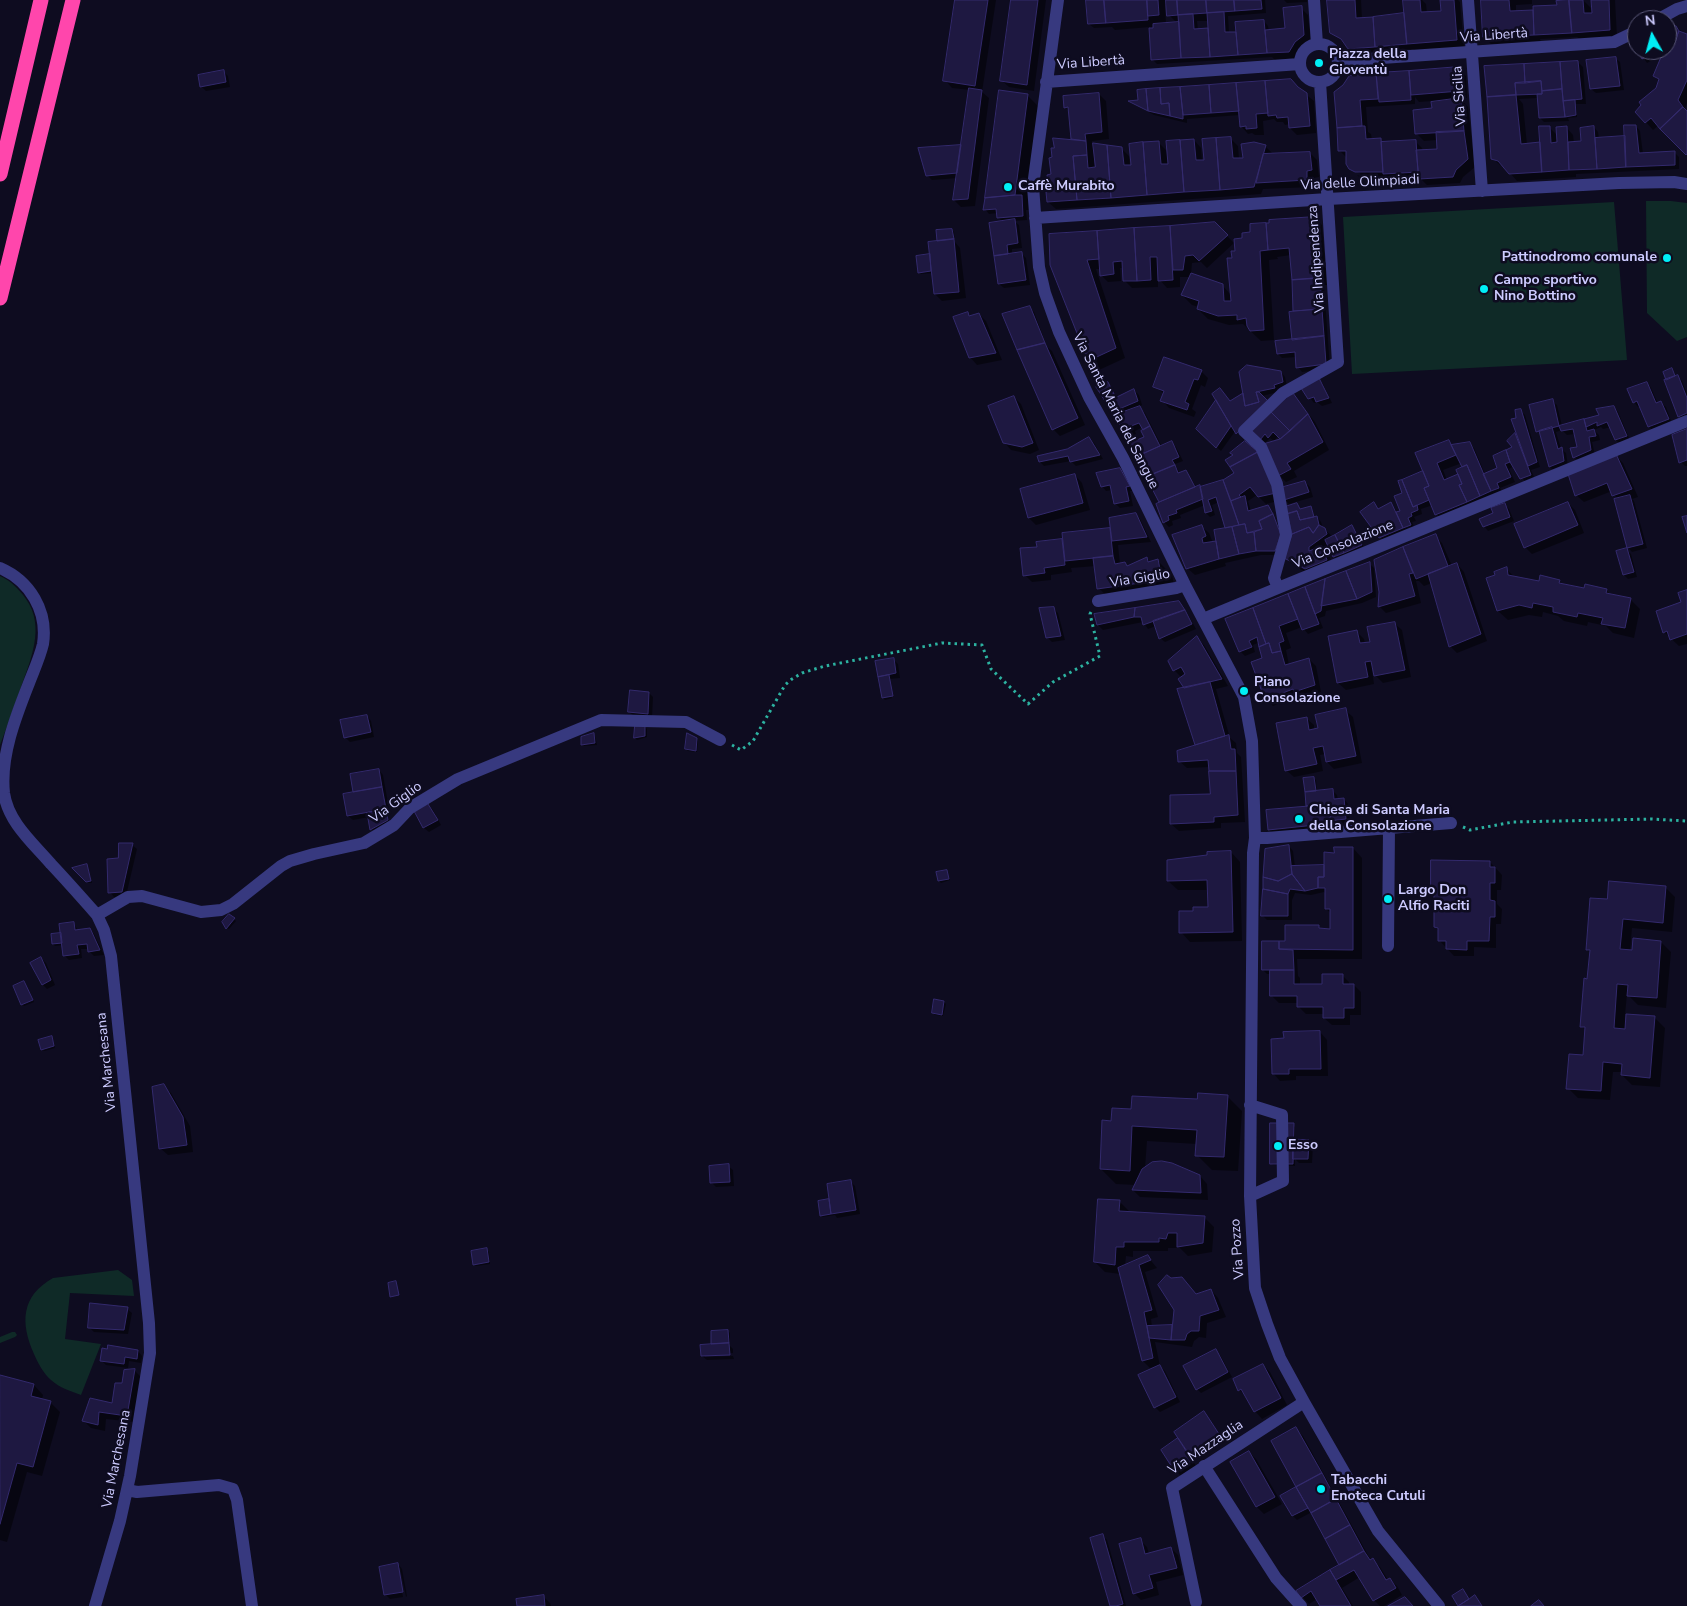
<!DOCTYPE html>
<meta charset="utf-8">
<style>
body{margin:0}
#map{position:relative;width:1687px;height:1606px;overflow:hidden;background:#0e0c20;font-family:"Nunito Sans",sans-serif}
canvas{display:block}
.north{position:absolute;left:1627px;top:10px;width:50px;height:50px;box-sizing:border-box;background:#0e0c20;border:1px solid #5a5879;border-radius:50%;rotate:353deg;font-size:14px;font-weight:700;line-height:20px;text-align:center;color:#cdcbff}
.north::after{content:'';display:block;margin:auto;width:18px;height:22px;background:#00eff6;clip-path:polygon(50% 0,100% 100%,50% 72%,0 100%)}
</style>
<div id="map">
<canvas width="1687" height="1606"></canvas>
<div class="north">N</div>
</div>
<script>
const context = document.querySelector('canvas').getContext('2d');
context.lineJoin = 'round';
function paint(path, color) { context.fillStyle = color; context.fill(path, 'evenodd'); }
function stroke(path, color, width, dash) { context.strokeStyle = color; context.lineWidth = width; context.lineCap = dash ? 'butt' : 'round'; context.setLineDash(dash || []); context.stroke(path); }
function write(font, color, halo, rows, align = 'center') {
  context.font = font + ' "Nunito Sans",sans-serif'; context.lineWidth = 5; context.setLineDash([]); context.textBaseline = 'middle'; context.strokeStyle = halo; context.fillStyle = color; for (const [text, x, y, turn = 0] of rows) {
    context.save(); context.translate(x, y); context.rotate((+turn || 0) * Math.PI / 180); context.textAlign = isNaN(turn) ? turn : align; if (halo) context.strokeText(text, 0, 0); context.fillText(text, 0, 0); context.restore();
  }
}
const green = new Path2D(`
 M1646 201H1671L1687 203V337L1677 341 1647 313Z
 M1614 202 1627 360 1352 374 1343 217Z
 M0 576C11 581 19 589 26 599 46 627 30 661 20 690 13 709 7 727 0 745Z
 M118 1270 132 1280 134 1296 70 1293 65 1339 101 1344 81 1395C70 1391 60 1388 51 1380 43 1373 38 1363 34 1354 20 1323 21 1296 53 1278Z
 M12 1332H15L17 1335 15 1337 0 1343V1337Z`);
const shadow = new Path2D(`
 M956 0H996L982 92 989 98 975 206 961 207 954 200 958 178 932 180 927 175 962 146 970 90 952 88 945 80Z
 M1013 0H1046L1034 91 1009 87 1001 80Z
 M1088 0H1265L1266 13 1228 16 1229 33H1237L1264 21 1268 26 1269 31 1286 29 1301 8 1308 15 1311 42 1302 49 1296 58 1275 60 1272 57 1157 64 1153 60 1150 27 1115 30 1112 27 1094 28 1089 24ZM1168 4 1169 15 1177 23 1166 24 1165 5ZM1197 21H1209L1210 29 1198 30Z
 M1284 0H1307V2L1287 3Z
 M1329 0H1361L1362 19 1404 14 1406 16 1410 0H1422L1426 4 1427 13 1442 12 1441 0H1458L1460 2 1464 47 1415 51 1413 49 1382 51V54L1356 56 1346 44 1331 32Z
 M1482 0H1532V4L1516 5V12L1532 11 1534 14 1558 7 1570 1 1583 0 1593 10 1592 0H1615L1617 37 1580 39 1577 37 1540 39 1541 42 1491 44 1484 37Z
 M1676 27 1687 35V103L1685 109 1687 111V155L1659 125 1653 130 1637 112 1657 89 1660 81 1654 76 1664 54 1647 63 1638 50H1667V32Z
 M1615 58 1620 62 1624 90 1596 93 1591 89 1588 62Z
 M1578 62 1583 67 1586 104H1576L1577 117 1568 118 1569 121 1544 122 1540 118 1538 98 1519 99 1523 104 1527 145 1541 144 1549 127 1558 136 1566 127 1573 135 1574 143 1582 142 1594 127 1598 132 1599 139 1626 137 1636 126 1640 131 1643 154 1674 152 1679 157V169L1576 174V177L1517 181 1505 167 1500 165 1492 158 1486 67Z
 M1458 69 1466 76 1467 98H1460L1468 107 1475 167 1463 177 1460 183 1427 185 1421 179 1392 181 1389 179H1363L1358 176 1357 175 1360 176 1361 174 1353 169 1347 158 1339 150 1344 86 1349 77ZM1415 97 1419 102 1433 101 1434 109 1416 133 1424 141 1437 140 1438 150 1423 151 1422 148 1415 141 1383 143 1380 140H1372L1371 134 1368 132 1366 107 1415 104Z
 M224 72 228 76 230 87 206 91 201 86Z
 M1298 88 1314 101 1316 133 1297 135 1290 128V124L1285 125 1283 122H1277L1274 119 1263 121 1264 135H1255L1252 133 1248 134 1241 126 1240 115 1187 119V123L1154 115 1131 102Z
 M1099 94 1106 101 1109 139 1092 141V144L1122 149 1129 156 1130 166 1159 143 1168 152 1194 140 1201 148 1202 161H1205L1231 139 1238 146 1239 159H1244L1265 146 1273 154 1310 153 1317 160 1319 177 1314 178 1313 187 1263 189 1261 194 1056 209 1048 202 1052 175 1072 141 1069 111 1065 107Z
 M1027 95 1042 110 1030 210H1026L1027 220 1014 221 1019 225 1022 248 1012 249V255L1021 253 1026 258 1030 285 1004 288 999 284 990 224 1003 222 998 217V213L989 214 985 209Z
 M1315 218 1322 225 1327 285H1324L1330 369 1302 372 1298 367 1297 357 1282 358 1278 354 1293 341 1294 313 1291 255 1277 257 1278 259 1269 260 1274 340 1261 341 1243 324 1229 325 1208 319 1198 309 1199 307 1192 305 1182 295 1191 277H1180V287L1167 288 1158 278V287L1132 288 1124 280V268H1120L1121 281 1108 282 1101 275V269H1096L1125 358 1099 370 1089 360 1051 235 1215 224 1234 243 1207 268 1201 262 1192 263 1191 275 1222 285 1231 295 1233 259Z
 M952 230 954 232 955 242 960 248 966 298 942 301 935 294 933 273 921 274 919 272 939 242Z
 M1029 307 1034 312 1047 347 1052 351 1085 425 1060 436 1053 429Z
 M967 313 971 317 979 314 986 321 1002 360 977 365 970 357Z
 M1201 371 1208 378 1205 387 1201 385 1192 409 1196 412 1194 417 1169 408 1162 400 1164 394 1155 386Z
 M1281 372 1285 377 1287 387 1277 389 1278 392 1262 396 1271 406 1242 437 1236 430 1221 451 1197 429 1218 400 1220 390 1231 402Z
 M1673 372 1675 377 1678 376 1682 381 1687 393V419L1684 421 1679 416Z
 M1319 380 1323 384 1332 403 1322 406 1317 402 1314 403 1303 389Z
 M1108 383 1116 397 1134 390 1139 395 1142 405 1139 407 1145 413 1162 447 1171 443 1176 447 1183 461 1175 464 1180 474 1185 471 1197 488 1223 481 1235 473 1280 490 1305 482 1310 487 1313 497 1289 504 1281 496 1282 500 1266 504 1257 495 1248 501 1251 512 1267 506 1272 511 1285 540 1279 555H1261L1225 563 1226 566 1195 575 1187 568 1201 526 1209 533 1213 543H1215L1227 529 1219 502 1212 505 1215 515 1210 517 1206 513 1205 505 1180 515 1181 518 1172 521 1173 525 1169 527 1164 522 1161 503 1131 444 1146 437 1145 430 1143 427 1135 431 1136 434 1130 437 1125 432 1118 416 1113 411Z
 M1647 383 1651 388 1658 404 1661 403 1666 407 1672 424 1654 431 1649 427 1641 406 1638 407 1634 402Z
 M1014 397 1021 404 1039 450 1030 454 1011 450 1004 442Z
 M1297 400 1315 422 1329 450 1294 471 1297 477 1286 482 1279 475 1282 439 1278 436 1274 441 1270 438 1265 443 1253 430Z
 M1552 401 1557 405 1562 426 1600 416 1614 407 1618 412 1630 440 1620 444 1616 440 1611 427 1603 429 1601 427 1594 430 1599 435 1600 440 1592 442 1595 455 1579 461 1574 457 1578 448 1575 434 1567 435 1562 430 1556 432 1561 449 1566 453 1568 466 1554 471 1550 467 1541 435 1537 431Z
 M1520 410 1525 415 1540 467 1531 470 1535 479 1526 483 1514 466 1509 469 1515 482 1500 488 1503 493 1444 521 1436 514 1433 505 1421 509 1422 514 1414 517 1416 521 1412 522 1415 529 1385 542 1380 537 1374 504 1379 510 1391 504 1398 513 1402 512 1404 494 1424 472 1452 446 1469 444 1474 448 1485 474 1499 468 1514 448 1509 442 1516 433ZM1462 463 1464 467 1457 476 1447 480 1443 470Z
 M1687 430V466H1685L1681 462Z
 M1089 439 1094 443 1103 459 1076 466 1071 461 1044 466 1040 462Z
 M1616 456 1623 463 1638 497 1632 499 1634 501 1647 548 1632 552 1628 547 1618 500 1612 491 1584 502 1576 495Z
 M1119 469 1124 474 1133 491H1130L1133 506 1120 508 1115 503 1112 490 1106 491 1102 486Z
 M1075 475 1082 483 1090 510 1036 525 1029 518 1021 490Z
 M1568 503 1575 510 1584 533 1532 554 1525 547Z
 M1504 504 1509 509 1514 521 1488 531 1484 526Z
 M1311 507 1315 518 1317 517 1321 522 1323 528 1333 537 1352 527 1356 531 1365 550 1336 559 1329 545 1323 549 1329 555 1333 567 1313 576 1293 565 1285 558 1300 510Z
 M1135 514 1140 519 1151 542 1118 545 1120 564H1125L1128 566 1147 558 1150 562 1157 560 1172 575 1176 594 1113 603 1099 588 1096 566 1071 568 1072 572 1051 575V580L1032 582 1025 575 1038 548V543L1063 540V534L1111 529Z
 M1435 536 1442 543 1452 566 1457 564 1464 572 1487 641 1457 653 1450 646 1432 583 1424 586 1419 581H1416L1421 603 1386 613 1379 606 1380 592 1375 561Z
 M1626 549 1631 554 1637 577 1628 579 1624 575Z
 M1369 563 1374 568 1376 597 1362 603 1326 611 1325 616 1319 618 1323 628 1308 634 1302 627 1286 633 1291 648 1286 650 1289 665 1309 659 1316 666 1321 692 1303 699 1300 696 1273 706 1266 699 1263 659 1260 642 1253 645 1255 652 1245 656 1240 651 1226 620Z
 M1506 569 1516 578 1540 583 1559 581 1563 585 1585 590H1606L1611 595 1630 599 1640 609 1634 638 1613 633 1606 626 1588 622 1587 626 1564 621 1558 616 1543 612 1542 617 1529 615 1508 620 1498 611 1497 575Z
 M1687 592V644L1679 646 1664 632 1683 603Z
 M1179 602 1184 607 1196 629 1165 642 1160 638 1156 626 1148 629 1143 622 1103 630 1098 625 1096 615Z
 M1053 608 1058 613 1065 640 1052 642 1047 637Z
 M1394 623 1402 630 1411 677 1383 683 1375 675 1374 669 1372 670 1374 684 1346 690 1338 683 1329 637 1356 631 1364 639 1365 644 1371 643Z
 M1197 638 1204 645 1228 686 1216 689 1230 738 1236 743 1237 753 1241 757 1245 822 1221 823V828L1179 831 1171 824 1212 795 1210 767 1187 768 1179 761 1196 746 1179 690 1186 689 1182 678 1174 670 1169 661Z
 M893 659 898 664 900 678 889 679 892 698 885 700 883 698 880 678H881L879 676Z
 M649 693 653 697 652 718 634 716 629 712Z
 M1345 710 1353 717 1362 763 1334 769 1327 762 1325 754 1320 755 1323 771 1294 777 1286 770 1306 718 1314 725V730L1319 729Z
 M367 716 371 721 374 737 350 742 345 737Z
 M636 727H645L647 729V737L637 740 635 738Z
 M594 734 595 736 597 745 584 746 582 744Z
 M696 739 698 741 697 752 688 751 686 749Z
 M379 770 383 775 390 814H388L389 822 373 831 369 817 353 820 348 816 355 793 352 775Z
 M1314 778 1316 780 1317 792 1332 790 1337 795 1338 800 1344 799 1348 804 1350 823 1342 824 1341 827 1279 840 1269 830 1310 807 1308 805Z
 M428 805 433 810 441 825 429 832 424 828 416 812Z
 M132 845 137 849 126 896 114 897 110 892 119 859Z
 M1289 846 1293 851 1295 867 1326 866 1335 854 1353 848 1362 858V959H1297L1298 976 1300 978V986H1323L1342 975 1349 982V985H1354L1361 992V1015H1350V1025H1332L1324 1018V1014H1306L1299 1007V1003H1279L1272 996 1271 974H1267L1263 970V943L1286 942 1319 926 1322 930H1332V914L1326 909V894L1324 892 1311 895 1295 893 1292 900V920H1267L1263 916Z
 M1231 852 1240 862 1242 941 1190 942 1181 932 1194 912 1209 908V890H1178L1168 881Z
 M1490 862 1502 875 1501 890H1497V904L1502 909 1501 924H1496V948L1474 947V956H1454L1439 940V931L1435 927V894L1432 891Z
 M87 866 88 868 92 883H89L75 869Z
 M946 871 950 880 941 883 939 881Z
 M1665 887 1675 897 1672 932 1632 928 1630 951 1661 942 1671 952 1666 1008 1638 1005 1627 994 1625 1015 1655 1018 1665 1028 1660 1087 1632 1085 1622 1075V1072H1613L1610 1100 1578 1098 1568 1088 1584 1056 1586 1030 1581 1026 1588 980 1591 953 1587 950 1608 901Z
 M229 915 236 921 229 929 227 928Z
 M73 923 78 930 89 929 94 934 104 955 94 956 89 951V949H81L82 958 69 960 64 955 63 945 55 946 53 944Z
 M41 958 46 963 55 985 47 989 43 985 31 963Z
 M24 982 34 1002 24 1006 22 1004Z
 M944 1002 946 1004 943 1016 935 1015 933 1013Z
 M1320 1032 1327 1040 1328 1076H1296V1080L1280 1081 1273 1073Z
 M51 1038 55 1048 44 1051 42 1049Z
 M163 1086 171 1093 190 1126 193 1152 168 1155 160 1148Z
 M1227 1096 1242 1111 1238 1171 1212 1170 1197 1155V1144L1147 1141 1145 1168 1200 1176 1207 1184 1208 1200 1140 1197 1133 1190 1136 1185 1116 1184 1101 1169 1112 1122 1132 1110Z
 M1293 1125 1295 1127V1141H1308L1313 1145 1312 1163H1299L1295 1159V1166L1273 1165 1271 1163Z
 M728 1166 733 1170 734 1186 716 1187 712 1183Z
 M850 1181 855 1186 860 1214 837 1218 835 1215 823 1217 821 1215 830 1200Z
 M1119 1201 1129 1211V1213L1204 1217 1214 1227 1212 1252 1188 1256 1177 1245 1176 1248H1168V1251H1133V1257L1126 1256 1125 1266 1148 1257 1157 1268 1145 1272 1158 1317 1151 1319 1152 1327 1172 1326 1173 1327 1197 1296 1211 1290 1218 1298 1226 1317 1207 1323 1206 1338 1199 1337 1194 1341 1192 1347 1155 1342 1160 1366 1165 1371 1180 1402 1160 1412 1155 1407 1159 1367V1365L1150 1368 1143 1361 1120 1274 1105 1272 1095 1262Z
 M487 1250 489 1252 490 1264 476 1266 474 1264Z
 M127 1309 132 1313 128 1334 94 1332 89 1327Z
 M728 1331 730 1333V1345H729L733 1349V1353L705 1355V1357L733 1356 734 1359 707 1360 702 1356 712 1346V1332Z
 M108 1350 138 1351 142 1356 141 1363 129 1361 128 1368 106 1365 101 1360Z
 M1215 1351 1220 1355 1232 1377 1201 1393 1197 1389Z
 M1263 1365 1270 1372 1287 1405 1262 1419 1255 1411 1247 1398 1240 1390Z
 M134 1370 141 1377 134 1422 106 1419 105 1431 91 1428 84 1421 113 1404 123 1384Z
 M0 1376 34 1385 43 1395 42 1400 50 1402 60 1412 42 1476 27 1472 7 1542 0 1540Z
 M1204 1413 1223 1439 1192 1459 1196 1466 1181 1476 1176 1471Z
 M1296 1429 1303 1436 1369 1557 1380 1567 1388 1580 1389 1579 1397 1586 1402 1595 1384 1606H1380L1374 1600 1360 1577 1342 1588 1353 1606H1321L1317 1599 1309 1604 1297 1591 1342 1565 1312 1512 1297 1520 1293 1516 1282 1496 1298 1488Z
 M1249 1452 1256 1459 1282 1504 1264 1514 1257 1507 1232 1462Z
 M1103 1536 1107 1540 1126 1606H1111Z
 M1140 1540 1147 1547 1149 1554 1171 1548 1178 1555 1183 1575 1156 1582 1159 1595 1141 1600 1134 1593Z
 M398 1564 402 1569 407 1596 406 1597 400 1568H398L403 1597 390 1599 386 1595Z
 M543 1596 550 1603 551 1606H518Z`);
const building = new Path2D(`
 M955 0H988L975 86 943 81Z
 M1011 0H1038L1027 85 1000 81Z
 M1086 0H1104L1106 23 1088 24Z
 M1104 0H1147L1148 20 1106 23Z
 M1147 0H1158L1159 15 1148 16Z
 M1166 0H1177L1178 15 1167 16Z
 M1177 0H1206L1207 13 1178 15Z
 M1206 0H1234L1235 11 1207 13Z
 M1234 0H1261L1262 9 1235 11Z
 M1327 0H1355L1356 18 1373 17 1375 47 1348 49 1341 39 1330 33Z
 M1403 0H1420L1421 12 1441 11 1440 0H1454L1457 40 1407 44Z
 M1481 0H1509L1510 11 1533 10 1534 35 1483 37Z
 M1569 0H1583L1584 13H1592L1591 0H1609L1610 30 1572 33Z
 M1569 0 1572 33 1534 35 1533 6 1557 5 1556 1Z
 M1302 6 1304 35 1295 42 1289 52 1267 53 1265 30 1285 28 1283 8Z
 M1224 12 1225 32H1236L1238 55 1210 57 1207 13Z
 M1404 13 1407 44 1375 47 1373 17Z
 M1193 14 1194 29 1208 28 1210 57 1181 58 1178 15Z
 M1264 20 1267 53 1238 55 1235 22Z
 M1179 22 1181 58 1151 60 1149 28H1153V24Z
 M1676 26 1679 31 1675 41 1669 39 1667 44V31Z
 M1679 31 1687 34V80L1678 100 1683 107 1660 129 1651 118 1645 123 1635 112 1641 105 1639 102 1656 88 1659 79 1653 76 1664 50H1667L1669 39 1675 41Z
 M1637 47V50H1659L1642 59 1636 48Z
 M1616 57 1620 86 1590 89 1586 60Z
 M1578 61 1582 99 1563 101 1560 62Z
 M1560 62 1562 89 1542 91 1541 81 1525 83 1524 64Z
 M1524 64 1525 83H1515L1516 95 1487 97 1484 66Z
 M1459 67 1460 91 1411 95 1409 71Z
 M224 70 226 82 200 87 198 75Z
 M1409 71 1411 100 1379 102 1376 73Z
 M1376 73 1378 99 1360 100 1362 126 1337 128 1334 92 1343 85 1349 76Z
 M1291 79 1298 87 1307 93 1310 126 1289 128 1288 117 1277 118 1276 115 1268 116 1265 81Z
 M1265 81 1268 113 1256 114 1257 128 1246 129V126L1240 127 1236 83Z
 M1541 81 1542 94 1516 95 1515 83Z
 M1236 83 1239 111 1211 113 1209 85Z
 M1209 85 1211 113 1183 115 1180 87Z
 M1180 87 1183 115V119L1170 116 1169 103 1161 104 1160 88Z
 M969 88 982 90 968 199 953 200Z
 M1160 88 1161 104 1169 103 1170 116 1148 111 1146 89Z
 M1146 89 1148 111 1128 101 1138 100 1137 90Z
 M1562 89 1565 117 1539 118 1537 94H1542V91Z
 M999 90 1028 94 1015 195 985 198Z
 M1099 93 1102 132 1085 134 1086 141 1071 139 1068 107 1064 108 1063 96Z
 M1516 95 1521 144 1540 142 1542 172 1509 174 1498 161 1491 159 1487 97Z
 M1461 98 1464 131 1415 134 1413 110 1432 108 1431 102Z
 M1575 100 1576 115 1565 117 1563 101Z
 M1683 107 1687 111V154L1686 155 1660 129Z
 M1624 125H1636L1639 153 1675 151V165L1626 167Z
 M1362 126H1365L1366 139 1381 138 1383 172H1355L1349 169 1346 164V151H1338L1337 128Z
 M1539 126H1550L1551 143 1557 142 1556 127 1567 126 1569 170 1542 172Z
 M1594 126 1597 169 1569 170 1568 142 1581 141 1580 128Z
 M1464 131 1468 159 1456 170 1453 177 1419 179 1416 150 1437 149 1436 132Z
 M1625 136 1626 167 1597 169 1595 138Z
 M1231 137 1233 158H1243L1241 144 1254 142 1266 145 1254 187 1220 190 1216 138Z
 M1053 138 1086 141 1087 155 1073 156 1077 200 1047 202 1046 192 1049 191 1047 175 1051 174 1049 158 1052 157 1051 148H1054Z
 M1216 138 1220 190 1184 192 1180 140 1194 139 1196 160H1204L1202 139Z
 M1180 140 1184 192 1147 195 1143 142 1159 141 1161 164H1168L1166 141Z
 M1416 140 1418 172 1383 174 1381 142Z
 M1143 142 1147 195 1111 198 1107 145 1122 147 1124 165H1131L1129 144Z
 M1093 143 1107 145 1111 198 1077 200 1073 156 1087 155 1088 168 1095 167Z
 M961 145 957 173 926 176 918 148Z
 M1310 152 1312 170 1307 171V180L1256 183 1263 154Z
 M1015 195H1022L1023 216 997 218 996 209 983 210 985 198Z
 M1315 217 1320 278 1292 280 1289 248 1268 250 1266 223H1269V220Z
 M1015 219 1018 243 1007 245 1008 254 994 256 989 223Z
 M1215 222 1228 235 1199 261 1193 255 1185 256 1183 270H1173L1170 226Z
 M1266 223 1268 250 1260 251 1264 330 1250 331 1247 326 1246 318 1237 320V315L1218 316 1197 309 1199 301 1181 295 1191 273 1223 284 1224 301H1231L1227 258H1232L1231 251H1235L1234 239 1242 238V233L1250 232V224Z
 M1170 226 1173 280 1158 281 1157 257H1150L1151 280 1137 281 1134 228Z
 M1134 228 1137 281H1123L1122 261 1113 262 1114 274 1100 276 1097 231Z
 M952 229 954 239 937 241 936 230Z
 M1097 231 1099 259 1087 260 1116 348 1088 361 1050 265 1049 234Z
 M954 239 959 292 934 294 928 242Z
 M1022 252 1026 280 998 284 994 256Z
 M930 254 931 271 918 273 916 256Z
 M1320 278 1322 309 1293 311 1292 280Z
 M1030 306 1045 343 1017 350 1002 314Z
 M1322 309 1324 336 1292 340 1289 312Z
 M968 312 969 316 979 313 996 353 969 358 953 317Z
 M1324 336 1326 364 1296 368 1295 352 1277 354 1275 341Z
 M1045 343 1078 418 1052 430 1017 350Z
 M1164 357 1202 370 1198 380 1194 379 1185 402 1189 404 1187 410 1160 401 1164 391 1153 387Z
 M1247 365 1281 371 1283 382 1274 385 1275 388 1256 392 1259 402 1245 406 1239 372Z
 M1672 368 1675 376 1666 380 1663 372Z
 M1678 375 1687 398V413L1678 417 1664 380Z
 M1319 378 1329 398 1316 402 1314 397 1308 399 1301 388Z
 M1108 382 1114 394 1103 398 1096 387Z
 M1647 382 1656 403 1661 401 1669 419 1648 427 1637 401 1633 403 1627 389Z
 M1220 388 1230 401 1243 393 1245 406 1259 402 1256 392H1259L1268 401 1236 434 1212 394Z
 M1134 389 1138 401 1112 412 1103 398 1114 394 1116 397Z
 M1293 393 1308 414 1290 431 1270 411Z
 M1014 396 1033 443 1022 447 1003 443 988 406Z
 M1553 399 1559 426 1536 432 1529 405Z
 M1216 400 1231 426 1216 448 1196 429Z
 M1140 406 1150 426 1143 430 1139 423 1131 426 1132 430 1124 433 1115 415Z
 M1614 406 1627 436 1615 440 1607 422 1597 426V422L1586 427 1584 419 1599 415 1596 409Z
 M1521 409 1537 462 1528 466 1511 419 1516 418 1515 410Z
 M1270 411 1290 431 1280 439 1273 432 1268 438 1265 434 1260 440 1251 430Z
 M1308 414 1323 442 1287 463 1291 469 1278 476 1263 444 1280 439Z
 M1584 419 1587 431 1594 429 1596 436 1589 437 1591 450 1573 458 1570 448 1577 447 1573 429 1561 431 1559 426Z
 M1150 426 1160 446 1136 457 1129 443 1144 437 1141 431Z
 M1552 427 1558 449 1562 447 1564 461 1549 467 1539 431Z
 M1687 429V460L1679 463 1672 435Z
 M1515 433 1531 475 1520 479 1510 462 1506 450 1512 447 1507 441Z
 M1089 437 1100 455 1070 462 1068 456 1039 462 1037 456 1067 449Z
 M1449 440 1456 455 1437 463 1444 480 1458 474 1462 484 1459 485 1467 502 1435 515 1424 488 1429 486 1415 453Z
 M1172 441 1179 457 1172 460 1175 465 1146 477 1136 457Z
 M1245 441 1258 452 1230 467 1225 460 1233 455 1230 453Z
 M1470 442 1491 491 1480 496 1467 465 1462 467 1451 445Z
 M1506 450 1510 462 1505 464 1511 477 1497 483 1499 488 1491 491 1483 474 1497 468 1493 456Z
 M1258 452 1276 493 1258 497 1250 487 1239 495 1241 497 1231 501 1223 480 1234 473 1230 467Z
 M1616 454 1632 489 1612 496 1607 483 1575 496 1568 474Z
 M1175 465 1178 473 1186 470 1195 487 1159 502 1146 477Z
 M1467 465 1480 496 1467 502 1459 485 1462 484 1456 470Z
 M1120 468 1130 486 1126 487 1129 501 1114 504 1110 485 1101 487 1096 473Z
 M1423 471 1429 486 1424 488 1429 500 1413 507 1402 480Z
 M1075 474 1083 503 1028 518 1020 489Z
 M1223 480 1239 525 1225 528 1216 497 1208 500 1212 511 1205 513 1200 487Z
 M1402 480 1413 507 1417 505 1418 510 1411 513 1412 516 1408 518 1411 525 1403 528 1396 512 1400 511 1394 496 1402 493 1398 481Z
 M1305 481 1309 492 1284 500 1280 488Z
 M1200 485 1203 499 1176 510 1177 513 1168 516 1169 520 1163 523 1156 504Z
 M1630 495 1643 544 1627 548 1614 499Z
 M1245 496 1248 511 1268 505 1273 514 1259 521 1262 529 1247 533 1245 524 1239 525 1231 501Z
 M1374 502 1378 509 1391 502 1403 528 1379 538 1360 512Z
 M1568 502 1578 525 1524 548 1514 524Z
 M1297 503 1300 509 1311 506 1314 517 1300 520 1297 511 1287 514 1285 507Z
 M1505 503 1510 517 1483 527 1479 519 1493 513 1491 508Z
 M1297 511 1300 520 1317 516 1319 525 1313 533 1309 527 1292 534 1287 514Z
 M1136 513 1147 537 1112 541 1109 518Z
 M1273 514 1281 535 1275 551H1256L1254 532 1262 529 1259 521Z
 M1687 516V533L1682 517Z
 M1245 524 1247 533 1254 532 1256 551 1239 554 1232 527Z
 M1202 525 1206 536 1202 538 1203 543 1216 541 1219 559 1186 569 1172 535Z
 M1319 525 1325 528 1327 534 1309 547V551L1322 546 1327 560 1305 569 1284 558 1292 534 1309 527 1313 533Z
 M1352 525 1362 545 1344 553 1335 535Z
 M1232 527 1239 554 1219 559 1214 530Z
 M1110 528 1113 556 1065 561 1062 533Z
 M1436 534 1448 566 1416 579 1403 547Z
 M1335 535 1344 553 1333 557 1325 540Z
 M1062 539 1065 565 1044 568 1045 573 1023 576 1020 548 1037 547 1036 542Z
 M1403 547 1413 573 1409 574 1415 596 1378 607 1379 592 1374 560Z
 M1627 548 1634 572 1623 575 1616 551Z
 M1113 556 1115 564 1125 562 1127 566 1147 557 1148 562 1158 559 1162 580 1097 589 1093 558Z
 M1370 562 1372 592 1357 599 1346 571Z
 M1457 563 1481 634 1449 647 1428 574Z
 M1507 567 1508 575 1539 581 1540 575 1560 580 1559 583 1584 588 1585 584 1607 589 1606 593 1631 598 1625 628 1601 624 1603 618 1578 613 1577 617 1553 612V607L1533 603 1532 608 1519 605 1497 611 1486 578 1495 575 1494 572Z
 M1346 571 1357 599 1321 606 1325 579Z
 M1325 579 1321 611 1315 614 1305 587Z
 M1305 587 1319 624 1302 630 1288 594Z
 M1687 590V634L1670 640 1667 631 1663 633 1656 611 1681 602 1678 593Z
 M1288 594 1298 619 1279 626 1284 641 1279 643 1281 651 1272 653 1269 643 1266 644 1253 608Z
 M1179 601 1185 610 1143 625 1141 617H1134L1135 608Z
 M1054 607 1061 636 1046 638 1039 608Z
 M1135 608 1134 617 1097 625 1094 614Z
 M1253 608 1266 644 1259 647 1257 637 1249 641 1252 647 1239 652 1225 619Z
 M1185 610 1192 624 1159 639 1153 621Z
 M1395 622 1405 670 1374 676 1371 661 1365 662 1368 677 1337 683 1328 636 1357 630 1360 643 1370 642 1367 627Z
 M1197 636 1222 679 1184 688 1178 679 1185 674 1181 667 1173 671 1168 661Z
 M1269 643 1272 653 1281 651 1285 665 1309 658 1315 685 1294 692 1293 689 1265 700 1251 662 1262 658 1259 647Z
 M894 658 896 673 878 677 875 661Z
 M889 675 893 696 882 698 878 677Z
 M1210 682 1225 736 1195 745 1177 689Z
 M630 690 649 692 648 714 628 712Z
 M1346 708 1356 756 1326 762 1323 746 1313 748 1317 764 1285 771 1276 723 1307 717 1309 730 1318 728 1315 715Z
 M367 715 371 732 344 738 340 720Z
 M635 726H645V736L634 738Z
 M594 733 595 743 581 745V737Z
 M687 733 697 738 696 751 685 749Z
 M1229 735 1231 749H1235L1236 771H1209L1208 760 1178 762 1177 751Z
 M379 769 382 787 353 792 350 774Z
 M1209 771H1236L1238 815 1214 817V822L1170 824V795L1210 794Z
 M1314 777 1316 791 1305 792 1303 778Z
 M382 787 386 809 347 816 343 794Z
 M1333 789 1334 799 1344 798 1346 819 1329 821 1332 812 1328 807 1323 805 1306 806 1305 792Z
 M428 804 438 820 423 828 414 811Z
 M1323 805 1328 807 1332 812 1329 821 1325 824 1268 830 1266 810Z
 M386 809 388 820 370 830 367 813Z
 M119 843H133L122 892 108 893 107 859 118 858Z
 M1289 845 1292 874 1278 881 1263 877 1265 849Z
 M1334 847H1353V950L1279 949V941H1285V925H1319V928L1330 929V909H1325V888H1318V877H1324V852L1334 853Z
 M1231 851 1233 932 1179 933V911H1193V907H1208L1207 880 1167 881V860L1207 855V852Z
 M1431 860 1490 861V867H1495V883H1490V900L1495 901V917H1490L1489 941H1467V950L1446 949V941H1438V928L1434 927V891H1431Z
 M87 864 91 881 86 882 72 868Z
 M1324 865V877H1318V888L1305 891 1292 874 1291 866Z
 M947 870 949 879 938 881 936 872Z
 M1292 874 1305 891 1290 889 1288 894 1263 889V877L1278 881Z
 M1609 881 1666 886 1663 923 1623 919 1620 949 1632 950 1633 938 1661 941 1657 998 1627 996 1628 985 1617 984 1614 1028 1625 1029 1626 1014 1655 1016 1650 1078 1621 1075 1622 1064 1603 1062 1601 1091 1566 1089 1569 1054 1583 1055 1585 1027H1580L1584 978 1587 979 1590 950H1586L1590 898 1607 899Z
 M1263 889 1288 894V916H1261Z
 M229 914 235 918 226 929 222 922Z
 M74 922 75 930 90 928 100 950 88 952 87 944 77 945 79 954 63 956 59 924Z
 M61 933 62 943 52 944 51 934Z
 M1262 941H1279V949L1293 950 1294 970H1262Z
 M41 957 51 980 42 985 30 963Z
 M1270 970H1294V984H1322V974H1343V984H1354V1008H1344V1018H1323V1007H1297V996H1270Z
 M24 981 33 1000 21 1005 13 986Z
 M934 999 944 1001 942 1015 932 1013Z
 M1320 1031 1321 1069H1289V1074H1272L1271 1039 1284 1038 1283 1032Z
 M52 1036 54 1046 41 1050 38 1040Z
 M164 1084 183 1117 187 1145 159 1149 152 1087Z
 M1198 1093 1228 1095 1224 1157 1195 1156 1197 1130 1132 1126 1130 1171 1100 1169 1102 1120 1111 1121 1112 1108 1131 1109 1132 1096 1197 1099Z
 M1270 1123H1294L1293 1164H1270Z
 M1293 1139 1309 1140 1308 1159H1293Z
 M1162 1161 1172 1163 1200 1175 1201 1193 1132 1190 1142 1169 1152 1162Z
 M729 1164 730 1182 710 1183 709 1166Z
 M851 1180 856 1210 831 1214 827 1184Z
 M829 1199 831 1214 820 1216 818 1201Z
 M1098 1199 1120 1200 1119 1211 1205 1216 1203 1243 1177 1247V1233H1168L1166 1239 1159 1238V1242H1124V1247H1116L1115 1265 1094 1262Z
 M487 1248 489 1262 473 1265 471 1251Z
 M1148 1255 1151 1260 1139 1265 1152 1310 1144 1312 1153 1358 1142 1361 1118 1268Z
 M1167 1275 1171 1278 1182 1277 1196 1294 1211 1289 1219 1310 1200 1316 1199 1331H1191L1187 1334 1185 1340H1171L1174 1310 1158 1285Z
 M396 1281 399 1295 390 1297 388 1283Z
 M90 1303 128 1307 124 1330 88 1328Z
 M1172 1325 1171 1340 1149 1338 1147 1326Z
 M728 1330 729 1343 711 1344V1331Z
 M729 1343 730 1355 701 1356 700 1345Z
 M108 1345 138 1350 137 1359 125 1357 124 1364 100 1361 102 1348 107 1349Z
 M1216 1349 1228 1372 1196 1390 1183 1366Z
 M1263 1364 1281 1398 1254 1412 1241 1389 1238 1391 1233 1379Z
 M1160 1365 1176 1397 1154 1408 1138 1375Z
 M135 1369 127 1416 99 1412 98 1425 82 1421 90 1398 112 1403 115 1383H122L124 1370Z
 M0 1375 34 1384 31 1396 51 1401 33 1467 17 1463 0 1524Z
 M1204 1411 1219 1434 1188 1454 1174 1432Z
 M1296 1427 1322 1473 1296 1487 1271 1441Z
 M1178 1438 1193 1460 1175 1472 1161 1450Z
 M1249 1451 1275 1497 1256 1507 1230 1462Z
 M1322 1473 1336 1499 1311 1513 1296 1487Z
 M1296 1487 1308 1508 1292 1516 1280 1496Z
 M1336 1499 1350 1525 1325 1539 1311 1513Z
 M1350 1525 1364 1551 1339 1565 1325 1539Z
 M1103 1534 1123 1604 1116 1606H1110L1090 1538Z
 M1141 1538 1145 1554 1171 1547 1177 1568 1149 1575 1153 1588 1133 1594 1119 1544Z
 M1364 1551 1370 1560 1373 1558 1386 1580 1390 1578 1396 1588 1373 1601 1354 1570 1336 1580 1330 1570Z
 M398 1563 403 1592 384 1595 379 1567Z
 M1330 1570 1351 1606H1320L1311 1591 1301 1598 1296 1591Z
 M1463 1589 1469 1599 1458 1606 1452 1596Z
 M544 1595 545 1606H517L516 1599Z
 M1475 1595 1482 1606H1458L1469 1599Z
 M1405 1597 1413 1606H1388Z
 M1539 1600 1544 1606H1531Z`);
const path = new Path2D(`
 M732 745 741 750 753 741 785 685 792 679 802 673 825 666 942 643 982 645 991 669 1028 704 1053 682 1100 656 1090 614 1091 612
 M1463 827 1470 830 1513 822 1652 819 1687 821`);
const minor = new Path2D(`
 M1058 0 1033 186 1039 267 1045 293 1059 332 1089 397 1123 458 1185 585 1244 697 1252 741 1255 838 1253 853 1250 1196 1255 1288 1267 1324 1280 1358 1304 1402 1378 1531 1439 1606
 M1314 0 1317 44
 M1468 0 1482 191
 M1657 20 1677 9 1687 6
 M1300 63a19 19 0 1 1 38 0a19 19 0 1 1-38 0Z
 M1338 61 1614 42 1637 31
 M1046 82 1300 64
 M1320 82 1338 362 1283 393 1244 431 1261 447 1277 484 1286 535 1274 578 1278 588 1687 421
 M1035 218 1328 199 1619 183 1674 182 1687 184
 M0 568C30 581 48 611 43 644 40 657 34 670 29 683 16 716 0 756 4 793 8 822 33 843 51 864 67 881 82 898 97 915L104 930 111 956 149 1323 150 1353 130 1476 120 1521 95 1606
 M1098 601 1176 588 1185 585
 M1203 619 1278 588
 M1255 838H1267L1451 823
 M97 915 128 897 142 896 201 912 221 910 233 904 281 866 290 861 314 854 364 843 394 825 410 808 458 779 601 720 686 722 720 740
 M1388 946 1389 828
 M1250 1196 1283 1181 1282 1115 1250 1105
 M1204 1466 1276 1578 1301 1606
 M127 1490 137 1492 219 1485 233 1489 237 1500 252 1606
 M1196 1602 1172 1488 1304 1402`);
const highway = new Path2D(`
 M0 174 41 0
 M0 298 73 0`);
const markers = [
 [1319,63,5,"#00eff6"],
 [1008,187,5,"#00eff6"],
 [1667,258,5,"#00eff6"],
 [1484,289,5,"#00eff6"],
 [1244,691,5,"#00eff6"],
 [1299,819,5,"#00eff6"],
 [1388,899,5,"#00eff6"],
 [1278,1146,5,"#00eff6"],
 [1321,1489,5,"#00eff6"]
];
const streetNames = [
 ["Via Libertà",1494,36,-4],
 ["Via Libertà",1091,63,-4],
 ["Via Sicilia",1460,96,-94],
 ["Via delle Olimpiadi",1360,183,-3],
 ["Via Indipendenza",1317,259,-94],
 ["Via Santa Maria del Sangue",1115,411,63],
 ["Via Consolazione",1343,545,-22],
 ["Via Giglio",1140,579,-9],
 ["Via Giglio",396,803,-36],
 ["Via Marchesana",107,1062,-96],
 ["Via Pozzo",1238,1249,-94],
 ["Via Mazzaglia",1206,1448,-34],
 ["Via Marchesana",117,1459,-79]
];
const poiNames = [
 ["Piazza della",1329,55],
 ["Gioventù",1329,71],
 ["Caffè Murabito",1018,187],
 ["Pattinodromo comunale",1657,258,"right"],
 ["Campo sportivo",1494,281],
 ["Nino Bottino",1494,297],
 ["Piano",1254,683],
 ["Consolazione",1254,699],
 ["Chiesa di Santa Maria",1309,811],
 ["della Consolazione",1309,827],
 ["Largo Don",1398,891],
 ["Alfio Raciti",1398,907],
 ["Esso",1288,1146],
 ["Tabacchi",1331,1481],
 ["Enoteca Cutuli",1331,1497]
];
paint(green, '#0f2a27');
paint(shadow, '#0007');
paint(building, '#1e1841');
stroke(building, '#332a6d', 1);
stroke(path, '#2cb2a0', 3, [2.5, 4]);
stroke(minor, '#37397f', 12);
stroke(highway, '#ff46ac', 15);
for (const [x, y, r, color] of markers) { const dot = new Path2D(); dot.arc(x, y, r, 0, 2 * Math.PI); context.fillStyle = color; context.fill(dot); stroke(dot, '#0e0c20', 2); }
write('14px', '#cdcbff', '#0e0c20', streetNames);
write('bold 14px', '#cdcbff', '#0e0c20', poiNames, 'left');
</script>
